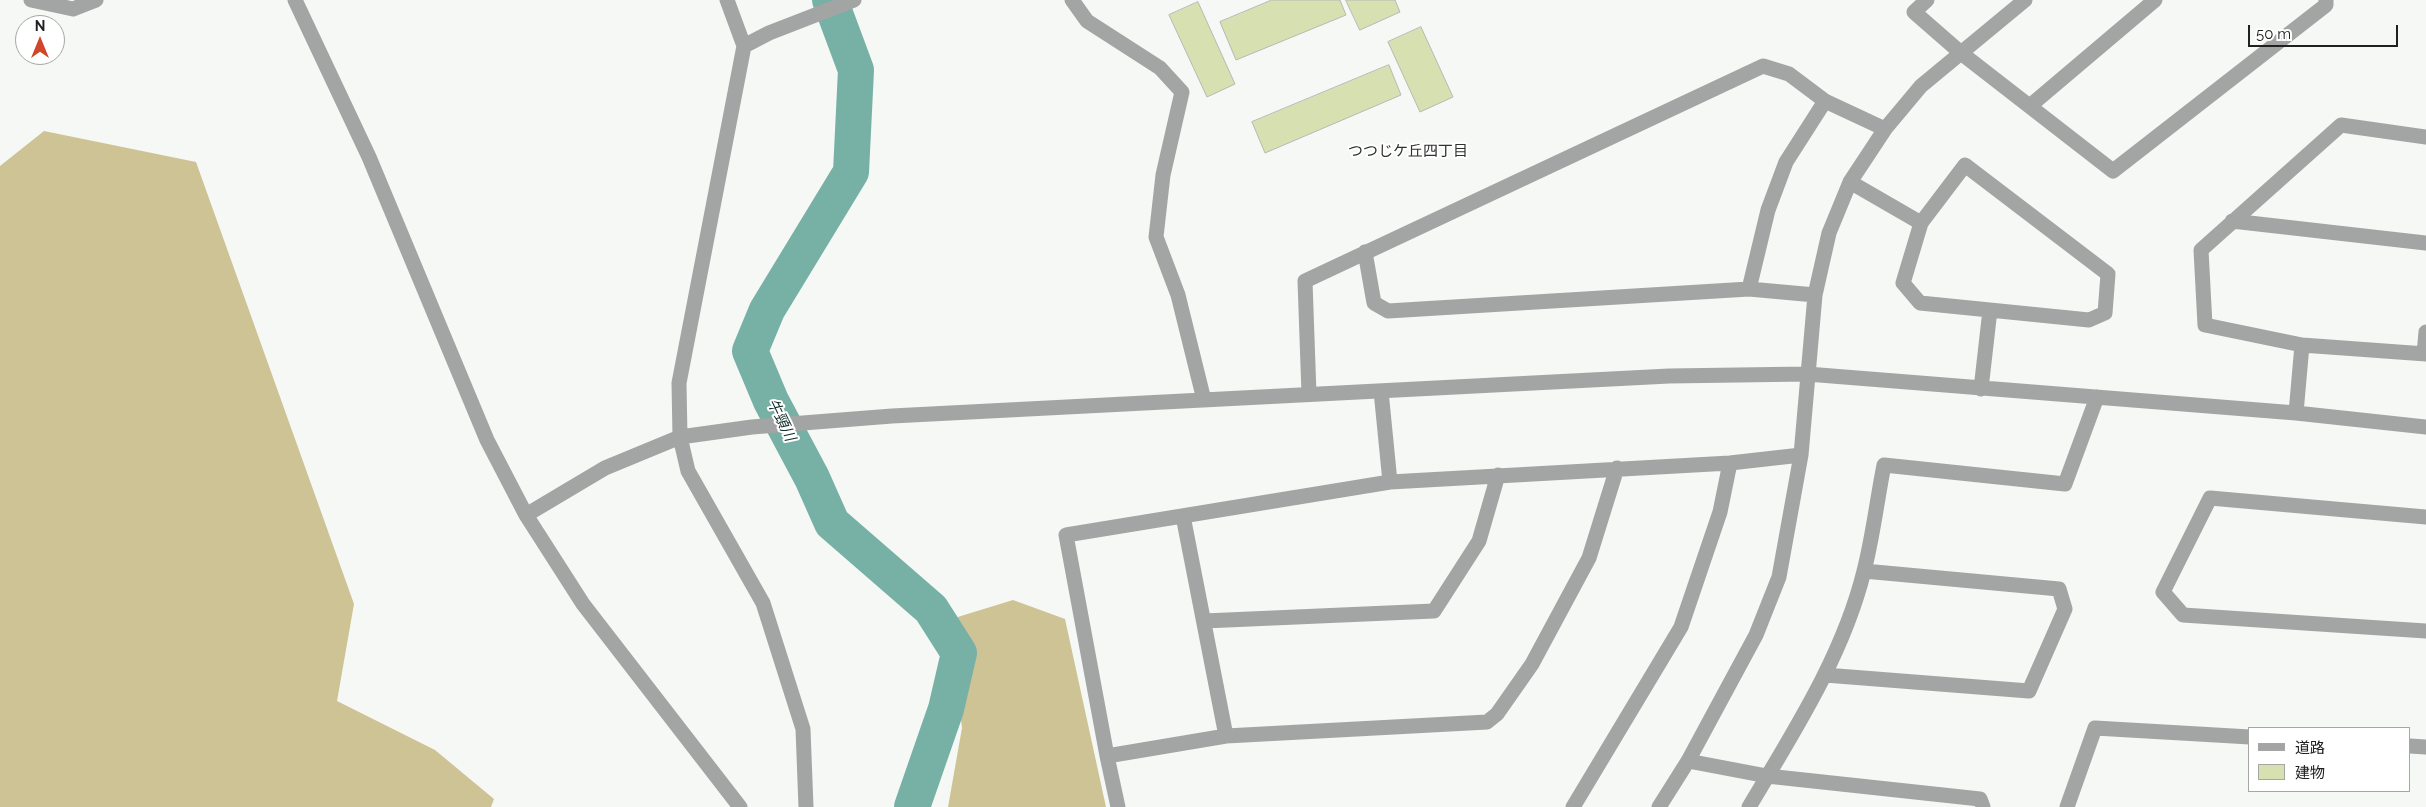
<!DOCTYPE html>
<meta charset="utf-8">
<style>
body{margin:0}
#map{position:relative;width:2426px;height:807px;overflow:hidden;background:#f5f8f4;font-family:Raleway,"Noto Sans JP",sans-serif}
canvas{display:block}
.legend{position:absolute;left:2248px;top:727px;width:162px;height:65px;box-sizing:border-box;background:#fff;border:1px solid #a6a6a5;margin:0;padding:6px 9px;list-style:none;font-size:15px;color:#20211f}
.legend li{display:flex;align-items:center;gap:10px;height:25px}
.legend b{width:25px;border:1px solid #a6a6a5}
.north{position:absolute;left:15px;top:15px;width:50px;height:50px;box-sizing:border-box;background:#fff;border:1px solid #a6a6a5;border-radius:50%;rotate:0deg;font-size:14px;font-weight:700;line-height:20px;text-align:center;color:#20211f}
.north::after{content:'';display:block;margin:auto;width:18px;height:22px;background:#d1452b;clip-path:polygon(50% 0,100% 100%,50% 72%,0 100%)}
.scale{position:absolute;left:2248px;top:25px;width:150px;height:22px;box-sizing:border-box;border:2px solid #20211f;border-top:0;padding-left:6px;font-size:15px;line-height:18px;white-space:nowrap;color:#20211f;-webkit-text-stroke:4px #fff;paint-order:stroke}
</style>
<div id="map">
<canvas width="2426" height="807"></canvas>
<ul class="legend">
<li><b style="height:6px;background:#a3a5a4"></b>道路</li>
<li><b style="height:14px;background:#d6e0b1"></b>建物</li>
</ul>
<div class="north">N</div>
<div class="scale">50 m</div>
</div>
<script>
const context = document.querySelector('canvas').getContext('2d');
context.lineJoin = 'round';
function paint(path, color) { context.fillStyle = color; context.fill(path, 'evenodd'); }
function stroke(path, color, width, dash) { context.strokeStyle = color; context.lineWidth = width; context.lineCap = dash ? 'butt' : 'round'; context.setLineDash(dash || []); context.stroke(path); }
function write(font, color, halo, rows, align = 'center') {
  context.font = font + ' Raleway,"Noto Sans JP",sans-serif'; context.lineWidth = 4; context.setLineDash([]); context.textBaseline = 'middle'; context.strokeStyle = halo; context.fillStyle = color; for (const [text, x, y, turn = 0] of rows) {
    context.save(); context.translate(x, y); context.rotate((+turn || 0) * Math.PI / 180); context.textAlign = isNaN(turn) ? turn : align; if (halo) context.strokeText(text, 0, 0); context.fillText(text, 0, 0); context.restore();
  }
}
const forest = new Path2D(`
 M44 131 196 162 354 604 337 701 435 750 494 799 491 807H0V166Z
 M1013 600 1065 619 1106 807H948L962 728 948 620Z`);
const river = new Path2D(`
 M830 0 856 70 851 172 767 310 750 351 771 401 812 478 832 523 931 609 959 653 946 709 912 807`);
const building = new Path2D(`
 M1272 0H1340L1346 15 1236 60 1220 22Z
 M1346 0H1395L1400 12 1360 30Z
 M1198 2 1235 84 1207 97 1169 15Z
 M1421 27 1453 97 1420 112 1388 42Z
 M1389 65 1401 95 1265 153 1252 122Z`);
const minor = new Path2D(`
 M31 0 73 9 96 0
 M295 0 369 157 487 440 526 515 583 604 740 807
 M727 0 744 46 679 383 680 437 688 471 763 603 803 729 806 807
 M1072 0 1087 21 1160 68 1182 92 1163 175 1156 237 1178 295 1204 400
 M1927 0 1914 12 1961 53 2113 171 2326 5V0
 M744 46 769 33 854 0
 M2031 105 2155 0
 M2426 137 2341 125 2201 250 2205 325 2302 345 2426 354
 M1965 165 2108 274 2105 313 2089 320 1920 303 1903 283 1921 223Z
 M1850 182 1921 223
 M2232 221 2426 243
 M1365 252 1374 303 1388 311 1749 289 1815 295
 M1749 289 1768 210 1786 162 1825 101
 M2424 354 2426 332
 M1981 389 1990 310
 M1381 391 1390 482
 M1309 394 1305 281 1763 66 1789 74 1825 101 1885 129
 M2296 413 2302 345
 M526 515 605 468 680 437 752 427 892 416 1669 376 1807 374 2296 413 2426 427
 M1183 516 1226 736
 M2426 517 2210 498 2163 592 2183 615 2426 631
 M1204 621 1434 611 1479 541 1498 475
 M1825 675 2029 691 2065 609 2059 589 1864 571
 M2410 746 2426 747
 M1107 756 1226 736 1487 722 1497 714 1532 664 1589 558 1617 468
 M1688 761 1767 776 1980 799 1983 807
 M1118 807 1107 756 1066 535 1390 482 1730 463 1801 455
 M1573 807 1681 627 1720 512 1730 463
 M1659 807 1688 761 1756 635 1779 577 1801 455 1815 295 1829 233 1850 182 1885 129 1921 86 2025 0
 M1749 807C1793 733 1843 656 1864 571 1873 536 1877 500 1884 465L2065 484 2097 397
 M2067 807 2095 728 2250 737`);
const neighbourhoodNames = [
 ["つつじケ丘四丁目",1408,151]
];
const waterNames = [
 ["牛頸川",781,420,64]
];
paint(forest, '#cec394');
stroke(river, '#77b1a6', 36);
paint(building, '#d6e0b1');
stroke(building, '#b7b8b4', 1);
stroke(minor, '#a3a5a4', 15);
write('15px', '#30322f', '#fff', neighbourhoodNames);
write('italic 15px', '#112f2b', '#fff', waterNames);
</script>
